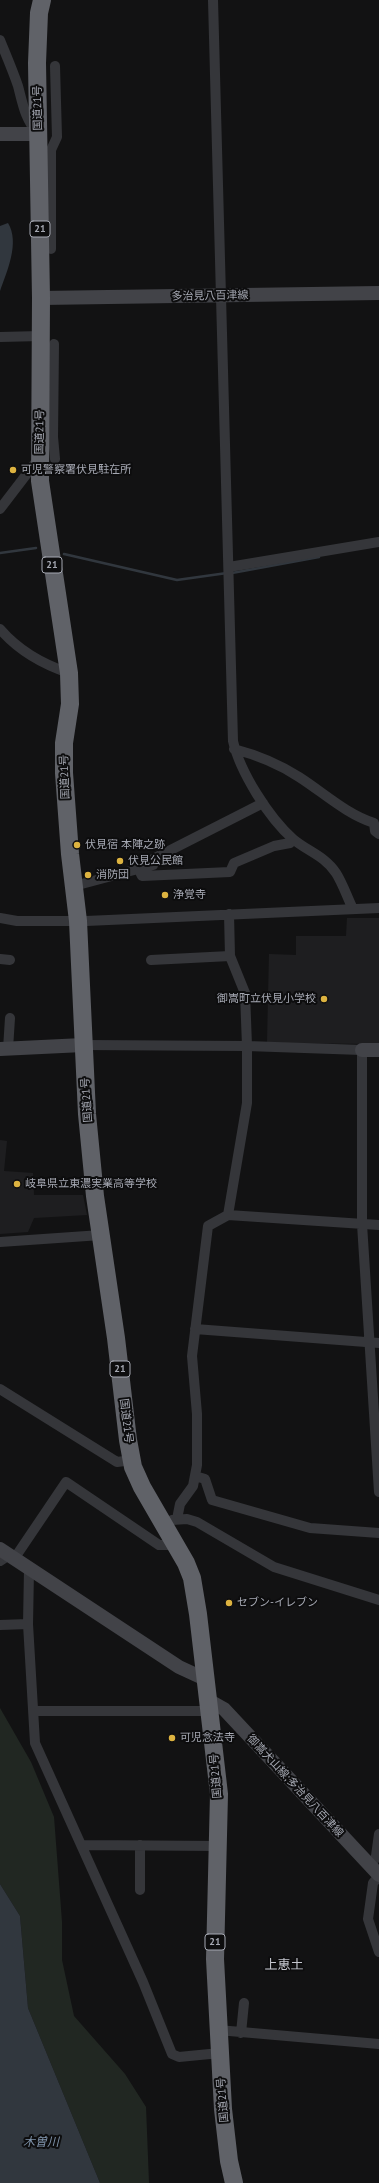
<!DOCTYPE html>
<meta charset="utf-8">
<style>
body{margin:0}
canvas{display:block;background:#121213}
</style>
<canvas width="379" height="2183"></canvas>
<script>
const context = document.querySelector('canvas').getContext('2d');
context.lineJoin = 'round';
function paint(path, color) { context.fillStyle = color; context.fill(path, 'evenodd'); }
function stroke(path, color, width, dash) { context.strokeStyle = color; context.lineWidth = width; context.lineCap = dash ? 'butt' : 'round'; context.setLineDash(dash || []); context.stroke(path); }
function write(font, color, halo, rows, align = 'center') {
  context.font = font + ' "PT Sans","Noto Sans JP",sans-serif'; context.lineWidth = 4; context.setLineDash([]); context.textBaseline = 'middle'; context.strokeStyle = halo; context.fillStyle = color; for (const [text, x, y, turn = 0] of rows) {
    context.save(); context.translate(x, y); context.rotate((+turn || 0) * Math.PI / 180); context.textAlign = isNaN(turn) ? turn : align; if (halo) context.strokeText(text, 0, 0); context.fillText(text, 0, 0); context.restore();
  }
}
const built = new Path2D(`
 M347 918H379V1044L267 1043 269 954 296 955V936H346Z
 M0 1140 7 1141 4 1171 33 1173 34 1195H83L87 1215 34 1218 28 1232 0 1234Z`);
const green = new Path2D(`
 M0 1708 31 1762 54 1817 62 1922V1960L74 2016 125 2074 146 2107 149 2183H100L28 2008 20 1916 0 1884Z`);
const water = new Path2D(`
 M8 223C20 243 7 271 0 291V226Z
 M0 1884 20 1916 28 2008 100 2183H0Z`);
const stream = new Path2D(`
 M0 553 36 548
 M64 554 177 580 227 573
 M232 573 319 557`);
const street = new Path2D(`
 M213 0 233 741C240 772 269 818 293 839 307 851 325 856 336 873 343 884 347 897 353 909
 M0 40C6 55 13 71 18 86 23 105 25 119 38 134
 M51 249V150L57 137 55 66
 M0 337 41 336
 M54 344 53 437 55 459
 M0 509 39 458
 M229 567 379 542
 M0 629C18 650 42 664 69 673
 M234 749C257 755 279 764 299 777 324 793 346 814 374 823L375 831 379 834
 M139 870 142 876 230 872 234 863 274 846 290 843 293 840
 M74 886 153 865V859L263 803
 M0 918 17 921H86L379 908
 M0 959 10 960
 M151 960 230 956
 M83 1045 247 1046 362 1050V1224L379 1492
 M8 1049 10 1018
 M228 1215 247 1103V1046L245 993 230 956 229 914
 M0 1242 101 1235
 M195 1329 379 1343
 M0 1389 117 1462 132 1460
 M195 1476 205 1479 212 1500 310 1528 379 1533
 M177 1519 180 1504 193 1486 197 1465V1414L192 1356 208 1226 228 1215 379 1225
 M172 1520 187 1519 197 1522 274 1567 379 1600
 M14 1559 66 1482 159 1545H177
 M0 1561 9 1555
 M29 1570 28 1624 35 1743 143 1982 172 2054 179 2057 220 2053
 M0 1625 28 1624
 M34 1711H210
 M82 1845 219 1846
 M371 1867 376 1856 379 1834
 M379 1876 373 1883 368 1919 379 1952
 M140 1890V1845
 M218 2030 379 2044
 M241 2033 244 2003`);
const secondary = new Path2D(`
 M0 134H38
 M41 298 379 293
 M0 1049 83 1045
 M362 1050H379
 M0 1549 179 1667 205 1679
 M208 1700 224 1709 379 1875`);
const highway = new Path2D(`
 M42 0 39 13 37 63 41 298 40 481 69 673 70 704 64 743V773L70 854 78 921 87 1114 95 1196 116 1338 128 1440 133 1467 142 1487 186 1563 192 1578 198 1614 219 1794 215 1959 223 2109 229 2161 234 2183`);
const markers = [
 [13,470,4,"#ddb340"],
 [77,845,4,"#ddb340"],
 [120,861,4,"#ddb340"],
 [88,875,4,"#ddb340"],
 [165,895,4,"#ddb340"],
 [324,999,4,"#ddb340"],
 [17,1184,4,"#ddb340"],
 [229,1603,4,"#ddb340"],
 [172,1738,4,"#ddb340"]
];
const shields = [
 [40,229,20],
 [52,565,20],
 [120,1369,20],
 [215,1942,20]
];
const shieldNames = [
 ["21",40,229],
 ["21",52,565],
 ["21",120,1369],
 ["21",215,1942]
];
const streetNames = [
 ["国道21号",38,108,-91],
 ["多治見八百津線",210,296,-1],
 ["国道21号",40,432,-89],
 ["国道21号",65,777,-92],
 ["国道21号",87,1100,-94],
 ["国道21号",126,1421,83],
 ["国道21号",216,1776,-95],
 ["御嵩犬山線;多治見八百津線",295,1786,47],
 ["国道21号",223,2100,-95]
];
const poiNames = [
 ["可児警察署伏見駐在所",21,470],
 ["伏見宿 本陣之跡",85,845],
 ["伏見公民館",128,861],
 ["消防団",96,875],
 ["浄覚寺",173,895],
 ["御嵩町立伏見小学校",316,999,"right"],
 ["岐阜県立東濃実業高等学校",25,1184],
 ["セブン-イレブン",237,1603],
 ["可児念法寺",180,1738]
];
const waterNames = [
 ["木曽川",41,2143]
];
const quarterNames = [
 ["上恵土",284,1965]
];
paint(built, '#1e1e20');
paint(green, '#212722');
paint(water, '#31373e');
stroke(stream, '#31373e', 2.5);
stroke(street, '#35363a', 10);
stroke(secondary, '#424348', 14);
stroke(highway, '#606268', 18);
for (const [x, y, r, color] of markers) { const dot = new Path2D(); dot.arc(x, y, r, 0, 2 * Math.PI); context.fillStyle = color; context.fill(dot); stroke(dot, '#0d0d0e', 1.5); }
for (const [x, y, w] of shields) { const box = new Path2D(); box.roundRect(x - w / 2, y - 8, w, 16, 3); context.fillStyle = '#0d0d0e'; context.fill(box); stroke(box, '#a5a8b2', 1); }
write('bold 10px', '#a5a8b2', null, shieldNames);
write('11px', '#a5a8b2', '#0d0d0e', streetNames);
write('11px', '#a5a8b2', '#0d0d0e', poiNames, 'left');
write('italic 12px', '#7f93aa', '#0d0d0e', waterNames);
write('13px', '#c5c7cf', '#0d0d0e', quarterNames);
</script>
